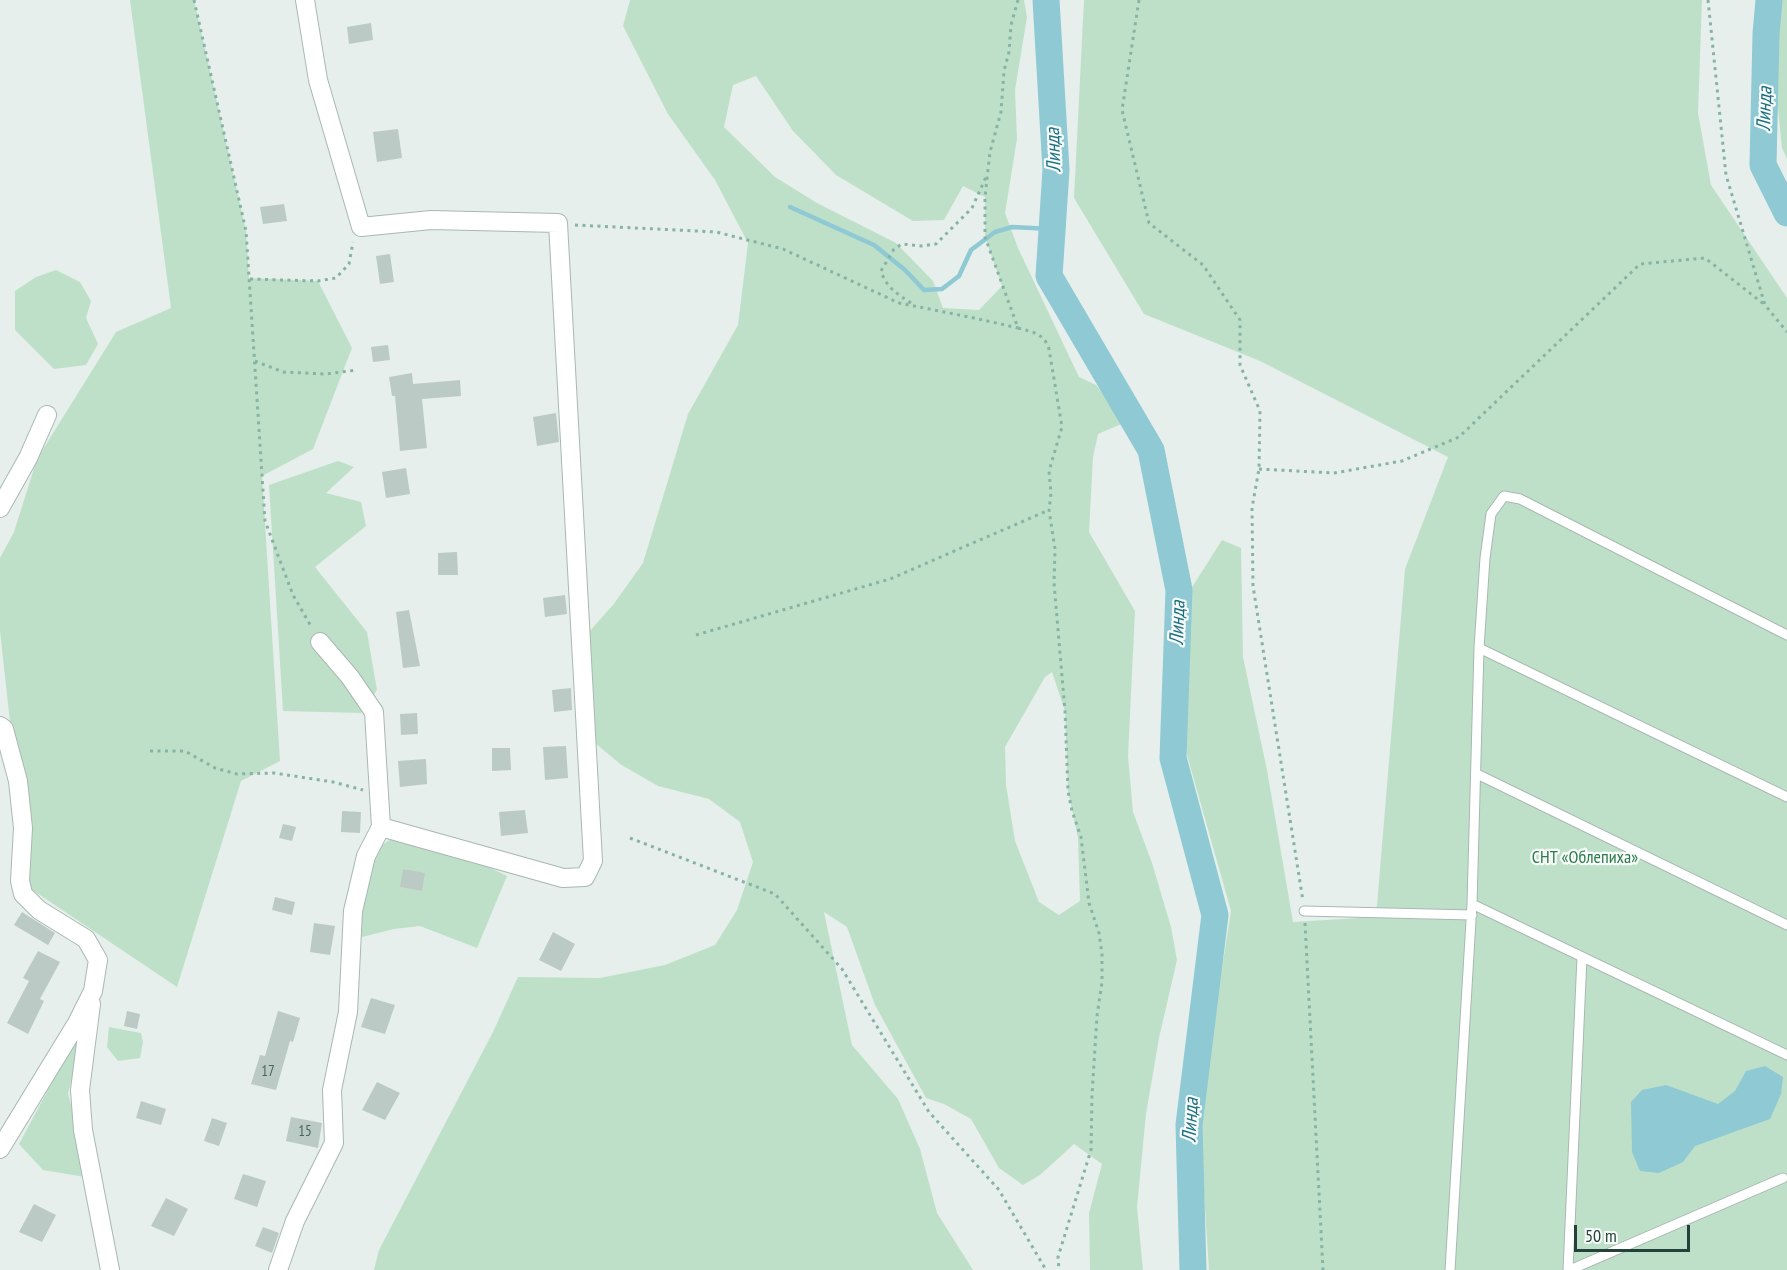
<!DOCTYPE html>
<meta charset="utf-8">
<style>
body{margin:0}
#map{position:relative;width:1787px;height:1270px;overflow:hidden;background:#e6efeb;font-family:"PT Sans Narrow",sans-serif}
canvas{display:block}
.scale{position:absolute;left:1574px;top:1225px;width:116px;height:27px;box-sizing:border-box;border:3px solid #24423a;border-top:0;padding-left:8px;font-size:18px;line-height:21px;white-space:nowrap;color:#24423a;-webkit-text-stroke:4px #f7fbf9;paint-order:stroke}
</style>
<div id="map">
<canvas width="1787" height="1270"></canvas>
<div class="scale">50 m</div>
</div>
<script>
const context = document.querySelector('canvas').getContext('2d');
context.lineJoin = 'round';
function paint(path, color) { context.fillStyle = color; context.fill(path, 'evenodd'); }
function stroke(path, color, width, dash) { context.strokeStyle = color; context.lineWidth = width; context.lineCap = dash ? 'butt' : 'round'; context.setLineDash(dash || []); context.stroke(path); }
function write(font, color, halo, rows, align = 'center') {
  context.font = font + ' "PT Sans Narrow",sans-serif'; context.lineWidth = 4.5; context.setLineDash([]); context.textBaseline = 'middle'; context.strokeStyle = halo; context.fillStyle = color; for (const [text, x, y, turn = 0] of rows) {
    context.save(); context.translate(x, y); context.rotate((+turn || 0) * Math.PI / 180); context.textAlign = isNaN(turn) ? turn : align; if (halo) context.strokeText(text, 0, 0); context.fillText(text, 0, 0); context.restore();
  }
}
const green = new Path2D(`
 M130 0H194L246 231 249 278 318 281 352 348 313 449 262 476 280 761 241 781 177 987 28 887 0 631V558L14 532 37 459 116 332 171 308Z
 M630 0H1024L1027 17 1015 90 1017 139 1005 213 1018 248 1079 377 1096 385 1126 422 1098 434 1093 457 1089 532 1135 611 1128 756 1133 812 1152 863 1171 927 1177 960 1159 1038 1146 1114 1137 1207 1143 1270H1090L1089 1213 1102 1164 1074 1144 1040 1175 1023 1185 999 1168 971 1119 944 1104 926 1098 875 1005 847 927 824 912 852 1045 898 1099 920 1149 937 1213 973 1270H374L379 1250 493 1032 518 977 600 978 665 965 715 945 737 910 753 862 740 822 709 799 658 786 620 764 588 737 580 642 613 605 643 563 688 414 738 325 748 243 715 180 668 114 623 26ZM756 76 793 131 836 175 913 221 944 220 963 186 985 197V237L1002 286 979 310 943 308 933 281 896 243 817 203 775 177 724 127 733 85ZM1052 672 1065 711 1068 791 1078 838 1080 901 1059 915 1039 902 1015 841 1006 785 1005 747 1045 677Z
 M1084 0H1702L1698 113 1711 185 1787 298V629L1764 617 1787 630V1270H1209L1199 1114 1231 911 1185 748 1189 592 1222 540 1241 548 1243 657 1267 770 1293 922 1376 917 1405 569 1448 457 1260 361 1144 314 1074 198Z
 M1782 0H1787V159L1782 148 1774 71Z
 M56 270 80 282 91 301 86 318 98 344 86 365 54 369 15 330V291L36 277Z
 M338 461 354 467 326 493 361 502 366 526 315 567 367 632 377 690 361 713 283 711 269 485Z
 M391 839 464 855 507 876 477 948 420 926 394 929 358 938V905L376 849Z
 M86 1019 68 1094 91 1178 43 1170 19 1144Z
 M109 1027 141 1033 143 1042 140 1058 118 1061 107 1047Z`);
const water = new Path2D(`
 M1765 1066 1783 1077 1781 1094 1770 1119 1695 1146 1683 1162 1659 1173 1640 1171 1632 1152 1631 1102 1642 1090 1666 1085 1718 1104 1735 1091 1746 1071Z`);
const stream = new Path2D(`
 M790 207 874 245 905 270 924 290 942 289 959 276 971 250 995 232 1012 227 1052 229`);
const river = new Path2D(`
 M1046 0 1056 170 1049 276 1151 450 1179 590 1173 758 1215 915 1189 1125 1193 1270
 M1769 0 1766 34 1763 165 1787 213`);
const building = new Path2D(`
 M371 23 373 40 349 44 347 27Z
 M398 129 402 158 377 162 373 132Z
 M284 204 287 221 263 224 260 207Z
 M390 254 394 282 380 284 376 256Z
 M388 345 390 360 373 362 371 347Z
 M412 373 413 384 460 380 461 396 422 399 427 448 400 451 395 396H392L389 377Z
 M556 413 559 442 537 446 533 417Z
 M406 468 410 494 386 498 382 472Z
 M457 552 458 575H438V553Z
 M565 595 567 614 545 617 543 598Z
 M409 610 420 666 403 668 396 612Z
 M571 688 572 710 554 712 552 690Z
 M417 713 418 734 401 735 400 714Z
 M566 746 568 778 545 780 543 747Z
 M492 748H510L511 770 492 771Z
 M426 759 427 784 400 787 398 761Z
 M525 810 528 833 501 836 499 812Z
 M342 811 361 812 360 833 341 832Z
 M283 824 296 827 292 841 279 838Z
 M403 869 425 873 422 891 400 887Z
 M275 897 295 902 292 915 272 910Z
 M22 912 55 933 48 945 14 925Z
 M314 923 335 926 330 955 310 952Z
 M553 932 575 944 561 971 539 960Z
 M38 951 60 962 40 999 44 1001 28 1034 7 1023 29 981 23 978Z
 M371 998 395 1005 385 1034 361 1027Z
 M127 1011 140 1014 137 1029 124 1026Z
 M278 1011 300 1018 293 1042 290 1041 276 1090 251 1084 260 1055 265 1056Z
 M377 1082 400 1093 385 1120 362 1110Z
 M141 1101 166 1109 161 1125 136 1118Z
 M291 1117 322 1123 318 1148 286 1141Z
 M212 1118 227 1123 219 1146 204 1141Z
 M243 1174 266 1181 257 1207 234 1199Z
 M166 1198 188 1209 174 1236 151 1226Z
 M34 1204 56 1215 42 1242 19 1232Z
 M263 1227 279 1233 272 1253 255 1246Z`);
const path = new Path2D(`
 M194 0 246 231 265 521 293 595 312 628
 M1018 0 1011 25 1009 52 1004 71 1001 112 990 152 985 197V237L1018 328C1032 332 1044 333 1049 349L1062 427 1049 471 1051 493 1049 510 1055 549 1054 583 1065 711 1068 791 1072 811 1081 837 1089 903 1099 933 1102 954V982L1097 1016 1092 1095 1091 1150 1058 1257 1059 1270
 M1139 0 1122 110 1149 223 1203 265 1240 320V365L1260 411 1259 469 1252 508 1253 586 1303 901
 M1708 0 1726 175 1765 305 1787 332
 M575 225 716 232 783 249 899 303 974 318 1018 328
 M250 279 318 281 336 278 349 264 353 242
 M911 303C897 294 886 287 881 271L894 249 902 244 921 246 936 244 972 208 986 177
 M255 361 283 372 326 374 357 370
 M1259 469 1334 473 1402 461 1459 437 1640 264 1705 258 1765 305
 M696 635 890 579 1049 510
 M150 751H185L215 768 237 774 274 773 333 782 363 790
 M630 838 775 894 842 969 929 1112 999 1190 1046 1270
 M1305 923 1323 1270`);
const lane = new Path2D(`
 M1479 648 1485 558 1491 514 1504 496 1520 499 1787 635
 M1477 774 1787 925
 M1472 904 1479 648 1787 797
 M1304 911 1472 915
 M1450 1270 1472 904 1787 1055
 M1568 1270 1582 957
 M1570 1270 1783 1178`);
const street = new Path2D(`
 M305 0 318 80 361 227 431 220 558 223 593 861 585 877 563 878 381 827
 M0 508 28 458 47 415
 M0 726 4 729 18 781 23 828 20 881 23 894 39 910 86 939 98 960 93 991 77 1023 0 1149
 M91 1004 80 1090 83 1130 110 1270
 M278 1270 295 1221 334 1143 332 1090 348 1012 353 911 366 856 381 827 374 712 350 677 320 642`);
const numberNames = [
 ["17",268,1072],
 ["15",305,1132]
];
const parkNames = [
 ["СНТ «Облепиха»",1585,858]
];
const waterNames = [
 ["Линда",1765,109,-88],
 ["Линда",1054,150,-92],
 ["Линда",1178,623,-88],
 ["Линда",1191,1120,-87]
];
paint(green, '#bfe0c8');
paint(water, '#8ec9d4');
stroke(stream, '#8ec9d4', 4.5);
stroke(river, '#8ec9d4', 27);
paint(building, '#bbcac4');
stroke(lane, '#a8b8b2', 11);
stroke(street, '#a8b8b2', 20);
stroke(path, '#86b3a5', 3, [3, 4.5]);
stroke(lane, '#fff', 9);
stroke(street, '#fff', 18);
write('15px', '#4a645c', null, numberNames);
write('18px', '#2d7a4b', '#f7fbf9', parkNames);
write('italic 20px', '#1c6f80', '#f7fbf9', waterNames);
</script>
